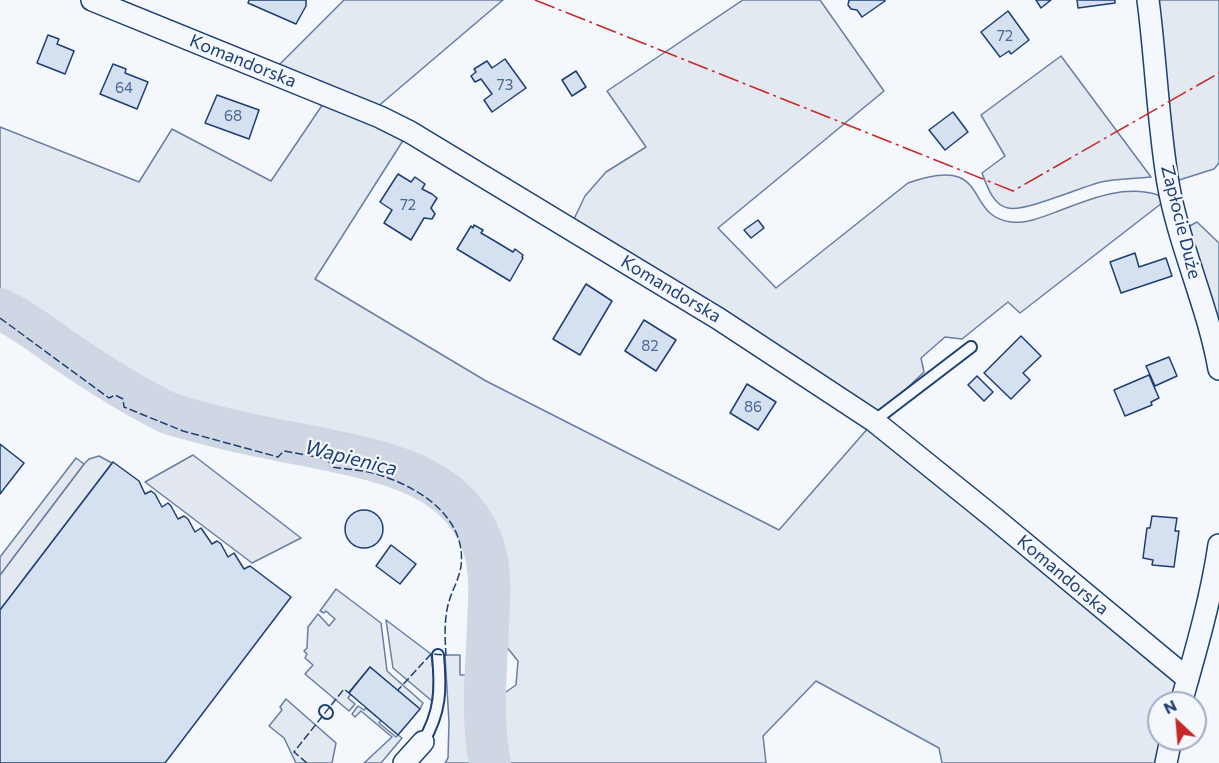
<!DOCTYPE html>
<meta charset="utf-8">
<style>
body{margin:0}
#map{position:relative;width:1219px;height:763px;overflow:hidden;background:#f4f7fb;font-family:Commissioner,sans-serif}
canvas{display:block}
.north{position:absolute;left:1147px;top:691px;width:60px;height:60px;box-sizing:border-box;background:#f4f7fb;border:2px solid #9eadc5;border-radius:50%;rotate:334deg;font-size:16px;font-weight:700;line-height:24px;text-align:center;color:#1d3f73}
.north::after{content:'';display:block;margin:auto;width:21px;height:27px;background:#c62828;clip-path:polygon(50% 0,100% 100%,50% 72%,0 100%)}
</style>
<div id="map">
<canvas width="1219" height="763"></canvas>
<div class="north">N</div>
</div>
<script>
const context = document.querySelector('canvas').getContext('2d');
context.lineJoin = 'round';
function paint(path, color) { context.fillStyle = color; context.fill(path, 'evenodd'); }
function stroke(path, color, width, dash) { context.strokeStyle = color; context.lineWidth = width; context.lineCap = dash ? 'butt' : 'round'; context.setLineDash(dash || []); context.stroke(path); }
function write(font, color, halo, rows, align = 'center') {
  context.font = font + ' Commissioner,sans-serif'; context.lineWidth = 4.5; context.setLineDash([]); context.textBaseline = 'middle'; context.strokeStyle = halo; context.fillStyle = color; for (const [text, x, y, turn = 0] of rows) {
    context.save(); context.translate(x, y); context.rotate((+turn || 0) * Math.PI / 180); context.textAlign = isNaN(turn) ? turn : align; if (halo) context.strokeText(text, 0, 0); context.fillText(text, 0, 0); context.restore();
  }
}
const green = new Path2D(`
 M344 0H503L376 108 276 68Z
 M743 0H820L884 91 718 228 776 288 908 183C993 153 962 216 1011 222 1025 224 1043 217 1056 212 1088 200 1123 184 1158 195L1162 203 1020 313 1008 302 962 339 945 337 921 358 924 372 885 409 873 411 573 221 585 196 606 172 646 147 607 91Z
 M1156 0H1219V163L1214 169 1176 181Z
 M1061 56 1151 177C1135 179 1117 178 1101 182 1081 187 1025 212 1008 208 993 205 987 186 982 173L1005 156 981 115Z
 M325 101 404 139 315 279 486 381 779 530 869 427 1178 682 1172 703H1159V739H1161L1157 763H942L939 748 816 681 763 736 766 763H503L498 709 503 694 516 685 518 661 501 640 495 554 483 521 464 495 442 476 404 459 229 424 171 407 110 374 24 312 0 302V127L139 182 172 129 271 181Z
 M1197 222 1219 243V339L1186 228Z
 M99 456 112 463 0 610V575L84 464 89 459Z
 M336 589 381 623 387 671 423 703 420 709 370 667 349 692 351 694 348 698 355 704 349 711 305 674 313 665 305 658 307 654 304 651 307 648 308 627 318 614 329 626 335 619 326 611 324 613 320 611Z
 M386 620 431 654 434 679 432 701 393 668Z
 M445 655H460V675H472L475 763H445L448 758 449 722Z
 M286 699 336 743 332 763H296L284 738 269 726 282 710 280 707Z
 M358 706 364 710 366 708 381 720 379 723 396 737 398 735 402 738 381 763H364L392 737 361 711 355 717 352 714Z`);
const parking = new Path2D(`
 M193 455 301 538 252 563 145 482Z
 M76 458 84 464 0 575V557Z`);
const river = new Path2D(`
 M0 309C24 320 43 336 65 351 97 373 130 394 166 412 175 416 186 418 196 421 240 434 285 441 329 450 394 464 467 480 486 555 491 578 489 603 488 627 486 673 481 718 490 763`);
const building = new Path2D(`
 M249 0H306V6L296 24 248 3Z
 M849 0H885V1L862 17 857 10 851 9 848 5Z
 M1036 0H1051L1041 8Z
 M1077 0H1115V3L1078 8Z
 M1008 11 1029 40 1011 54 1009 51 1000 57 981 32Z
 M48 35 59 39 57 44 74 51 65 74 37 63Z
 M505 59 526 88 492 112 484 100 492 94 481 79 475 82 471 76 476 72 474 69 487 61 492 68Z
 M113 64 126 69 125 73 148 82 137 109 100 94Z
 M576 71 586 87 572 96 562 80Z
 M217 95 259 110 249 139 205 123Z
 M953 112 968 132 945 150 929 130Z
 M398 174 411 182 415 177 425 184 422 189 432 194 437 198 431 208 435 214 432 219 424 218 411 240 384 223 392 210 380 202Z
 M758 220 764 228 751 238 744 230Z
 M474 225 483 230 481 233 488 237 513 252 515 249 523 255 522 257 523 258 510 281 457 249 471 226 473 228Z
 M1135 253 1139 267 1166 258 1172 276 1121 293 1110 262Z
 M586 284 612 301 580 355 553 339Z
 M644 320 676 340 656 371 625 351Z
 M1021 336 1041 356 1023 373 1030 380 1011 399 984 373Z
 M1169 357 1177 376 1155 386 1146 366Z
 M1149 375 1159 398 1151 402 1152 405 1125 416 1114 390Z
 M977 376 993 392 984 401 968 385Z
 M747 384 776 402 758 430 730 413Z
 M0 444 24 463 0 494Z
 M113 462 139 481 145 494 151 491 155 494 162 507 168 503 171 506 178 519 184 516 188 519 195 532 201 528 212 544 217 541 221 544 228 557 234 553 244 569 250 566 291 597 165 763H0V610Z
 M345 529a19 19 0 1 1 38 0a19 19 0 1 1-38 0Z
 M1152 516 1177 518 1175 531H1179L1174 567 1152 565 1153 560 1143 558 1147 528H1150Z
 M391 545 416 564 400 584 376 566Z
 M370 667 420 709 398 735 349 693Z`);
const service = new Path2D(`
 M874 421 971 347
 M325 711 327 713
 M423 742C441 712 441 689 438 655`);
const minor = new Path2D(`
 M92 0 380 117 410 132 719 319 874 421 993 517 1188 679
 M1148 0C1156 61 1158 123 1168 183 1179 246 1208 306 1219 369
 M1181 703C1196 650 1211 599 1219 545
 M404 763 423 742
 M1166 763 1171 739`);
const fence = new Path2D(`
 M0 318 109 398 115 395 123 399 124 407 183 431 278 457 284 451 328 459 331 467C346 469 362 470 376 474 418 486 467 517 461 566 459 580 451 592 448 605 444 622 445 639 446 655L431 654 398 690
 M307 763 294 752 344 689 349 693`);
const power = new Path2D(`
 M535 0 1013 191 1219 73`);
const numberNames = [
 ["72",1005,36],
 ["73",505,85],
 ["64",124,88],
 ["68",233,116],
 ["72",408,205],
 ["82",650,346],
 ["86",753,407]
];
const streetNames = [
 ["Komandorska",243,61,22],
 ["Zapłocie Duże",1181,222,76],
 ["Komandorska",671,289,31],
 ["Komandorska",1063,575,40]
];
const waterNames = [
 ["Wapienica",351,458,14]
];
paint(green, '#e3e9f0');
stroke(green, '#687fa3', 1.5);
paint(parking, '#e3e8f0');
stroke(parking, '#687fa3', 1.5);
stroke(river, '#cfd7e4', 42);
paint(building, '#d5e0f0');
stroke(building, '#1d3f73', 1.5);
stroke(service, '#1d3f73', 14);
stroke(minor, '#1d3f73', 24);
stroke(service, '#f4f7fb', 10);
stroke(minor, '#f4f7fb', 21);
stroke(fence, '#1d3f73', 1.5, [8, 3]);
stroke(power, '#c62828', 1.5, [21, 4.5, 3, 4.5]);
write('15px', '#4b6792', null, numberNames);
write('18px', '#1d3f73', '#f4f7fb', streetNames);
write('italic 20px', '#1d3f73', '#f4f7fb', waterNames);
</script>
